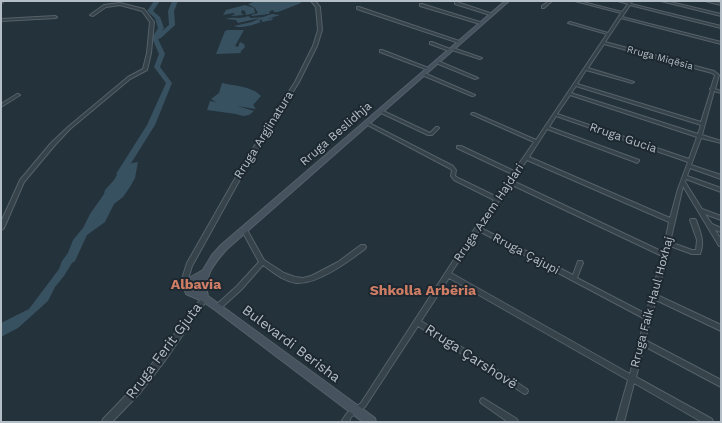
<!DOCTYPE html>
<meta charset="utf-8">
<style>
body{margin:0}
#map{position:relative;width:722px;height:423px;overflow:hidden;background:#24323b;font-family:"Work Sans",sans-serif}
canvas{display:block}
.frame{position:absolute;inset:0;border:2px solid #b3bec7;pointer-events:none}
</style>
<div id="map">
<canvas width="722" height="423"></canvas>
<div class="frame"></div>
</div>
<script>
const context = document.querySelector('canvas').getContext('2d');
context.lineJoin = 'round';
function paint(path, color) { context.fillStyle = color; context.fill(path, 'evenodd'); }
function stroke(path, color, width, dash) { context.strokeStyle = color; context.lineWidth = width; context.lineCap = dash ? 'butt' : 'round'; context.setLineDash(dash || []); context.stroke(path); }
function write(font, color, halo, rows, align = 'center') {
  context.font = font + ' "Work Sans",sans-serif'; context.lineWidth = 4; context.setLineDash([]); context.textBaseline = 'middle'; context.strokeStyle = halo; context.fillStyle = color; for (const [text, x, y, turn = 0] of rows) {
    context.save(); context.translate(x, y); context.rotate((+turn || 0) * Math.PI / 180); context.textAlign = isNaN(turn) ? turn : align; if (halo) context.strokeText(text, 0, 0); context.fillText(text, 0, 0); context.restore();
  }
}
const water = new Path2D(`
 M256 1H300L301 3 278 12H274L273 10 270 11 269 14 252 16 251 15 258 13 255 8 248 4Z
 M245 5 254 8 255 13 246 15 245 11 242 10 241 13 244 15 231 16 235 14 233 13 223 15 226 10Z
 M272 14 280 15 267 19 273 18 272 20 262 22V19L259 21 261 22C254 25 240 29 234 26L252 22 260 18 238 23 236 20 226 19C234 16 240 20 248 16L251 18 263 17 260 18Z
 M228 30H244L235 46 238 47 240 42 244 44 245 47 240 52 242 53 216 54 225 31Z
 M222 83C234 86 252 86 261 96L253 105 256 109 237 106 254 111 249 115 243 116 236 114 207 110 210 101 216 102 211 99 219 93Z
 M138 162 135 178 130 187 123 197 114 204 105 222 87 235 75 261 72 263 64 276 55 287 48 301 18 328 1 337V323L29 309 59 269 62 261 68 253 73 240 83 228 90 214 104 194 105 190 114 180 123 165Z`);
const river = new Path2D(`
 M154 1H160L153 11 160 17 164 28 162 31 169 25 168 11 172 1H178L174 11 175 25 161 38 158 39 165 54 160 67 172 83 155 125 123 176 120 177 116 174 147 125 166 83 154 67 159 54 152 38 158 28 155 18 147 11Z`);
const minor = new Path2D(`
 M1 1H4L1 4Z
 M549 1H552L544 8H542V6Z
 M575 1H579L622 12 628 4 618 1 629 2 630 1H632L631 4 721 26V28L630 5 622 17 721 42V44L621 18 605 42 714 71 719 75 715 89 721 91V93L714 91 702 135 721 141V143L701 138 691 165 721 175V179L690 168 687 176 721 188V192L686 179 685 182 702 209 721 216V220L705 214 712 224 721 228V232L715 230 721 239V246H719L683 186 675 221 670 242 692 250H696L697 240 690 220 691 219H695L696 220C700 231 705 242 700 254H692L670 246 657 295 721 325V331L656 300 645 340 721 380V387L644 346 636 377 712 419 713 422H702L634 383 624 422H616L628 380 449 278 421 321 527 389 528 391 527 393 525 394 523 393 418 326 365 407 351 417 349 422H341L347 413 361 403 455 258 494 200 454 180 451 176 452 170 449 168 364 123 365 122H367L453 166 456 170 455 176 458 178 497 197 512 174 457 148V146H461L514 171 534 142 471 114 472 113H474L536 140 607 34 568 23 570 22 608 33 621 13ZM604 44 712 73 715 75 711 88 710 89 711 90 701 122 577 84 586 70 632 83 634 82 588 68ZM576 86 701 125 698 134 571 93ZM570 95 697 137 689 159 557 114ZM556 116 688 162 678 189 670 218 529 157 547 129 635 162 637 163 639 161V160L549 127ZM527 160 669 222 663 252 513 181 516 176 518 175V173ZM510 184 662 256 646 314 577 278 583 263 582 261H578L573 275 481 228ZM479 231 645 319 630 374 451 273Z
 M661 1H666L721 14V16Z
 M705 1H710L721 3V5Z
 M455 2H457L493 14 490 15 455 4Z
 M120 3 144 9 154 22 151 53 147 70 130 79 70 129 55 145 24 182 4 228 3 229 1 230V222L20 180 51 143 68 127 128 77 143 69 147 53 150 22 142 11 120 5 106 7 93 16 90 15 104 5Z
 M420 4H422L483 23 480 24 420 6Z
 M357 7H359L462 42 459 43 357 9Z
 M55 16 57 17 56 18 1 21V19Z
 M430 42H432L450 49 453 48 482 58 480 59 452 50 449 51 430 44Z
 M380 50H382L431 69 428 70 380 52Z
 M436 61H438L478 78 475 79 436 63Z
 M422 73H424L475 95 473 96H472L422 75Z
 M17 94H18L20 95 1 107V104Z
 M379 110H381L430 133 436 127H438L439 128 432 135H428L379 112Z
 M244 227 246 228 264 260 284 273 295 277 303 278 311 276 319 272 338 262 361 245H365L366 247 365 249C349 261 317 285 296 283 283 281 273 272 263 265L241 290 220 309 218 310 216 309 215 307 216 305 237 286 259 262 241 229 242 228Z
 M483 398 517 419 518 422H508L481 403 480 401 481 399Z`);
const tertiary = new Path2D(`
 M311 1H315L320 7 322 30 317 46 299 82 249 163 192 266 188 279 191 288 190 290 188 291 186 290 182 279 187 263 245 161 295 82 313 46 318 30 316 7Z
 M205 295 207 296 209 298 207 300 164 362 140 393 112 422H102L103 419 134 387 158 356 203 296Z`);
const secondary = new Path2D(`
 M505 1H509L227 249C215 262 202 278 208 296L375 418 376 422H363L215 310 202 301 186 294 184 288 187 279 203 270 212 255 221 245ZM199 281V291L192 288 193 284Z`);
const farStreetnames = [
 ["Rruga Miqësia",660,58,15]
];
const streetNames = [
 ["Rruga Beslidhja",336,134,-41],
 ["Rruga Argjinatura",264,135,-58],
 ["Rruga Gucia",623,138,19],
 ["Rruga Azem Hajdari",489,213,-56],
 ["Rruga Çajupi",526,254,28],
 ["Rruga Faik Haul Hoxhaj",652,302,-75]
];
const quarterNames = [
 ["Albavia",196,285],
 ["Shkolla Arbëria",423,291]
];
const nearStreetnames = [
 ["Bulevardi Berisha",291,344,37],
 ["Rruga Ferit Gjuta",164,351,-53],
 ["Rruga Çarshovë",471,357,33]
];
paint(water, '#385161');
paint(river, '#385161');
stroke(minor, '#556169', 2);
stroke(tertiary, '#556169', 2);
stroke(secondary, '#556169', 2);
paint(minor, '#37434b');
paint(tertiary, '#37434b');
paint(secondary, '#46535e');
write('10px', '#b3bec7', '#1d2830', farStreetnames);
write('12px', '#b3bec7', '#1d2830', streetNames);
write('bold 14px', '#cf7e65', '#1d2830', quarterNames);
write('14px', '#b3bec7', '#1d2830', nearStreetnames);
</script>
